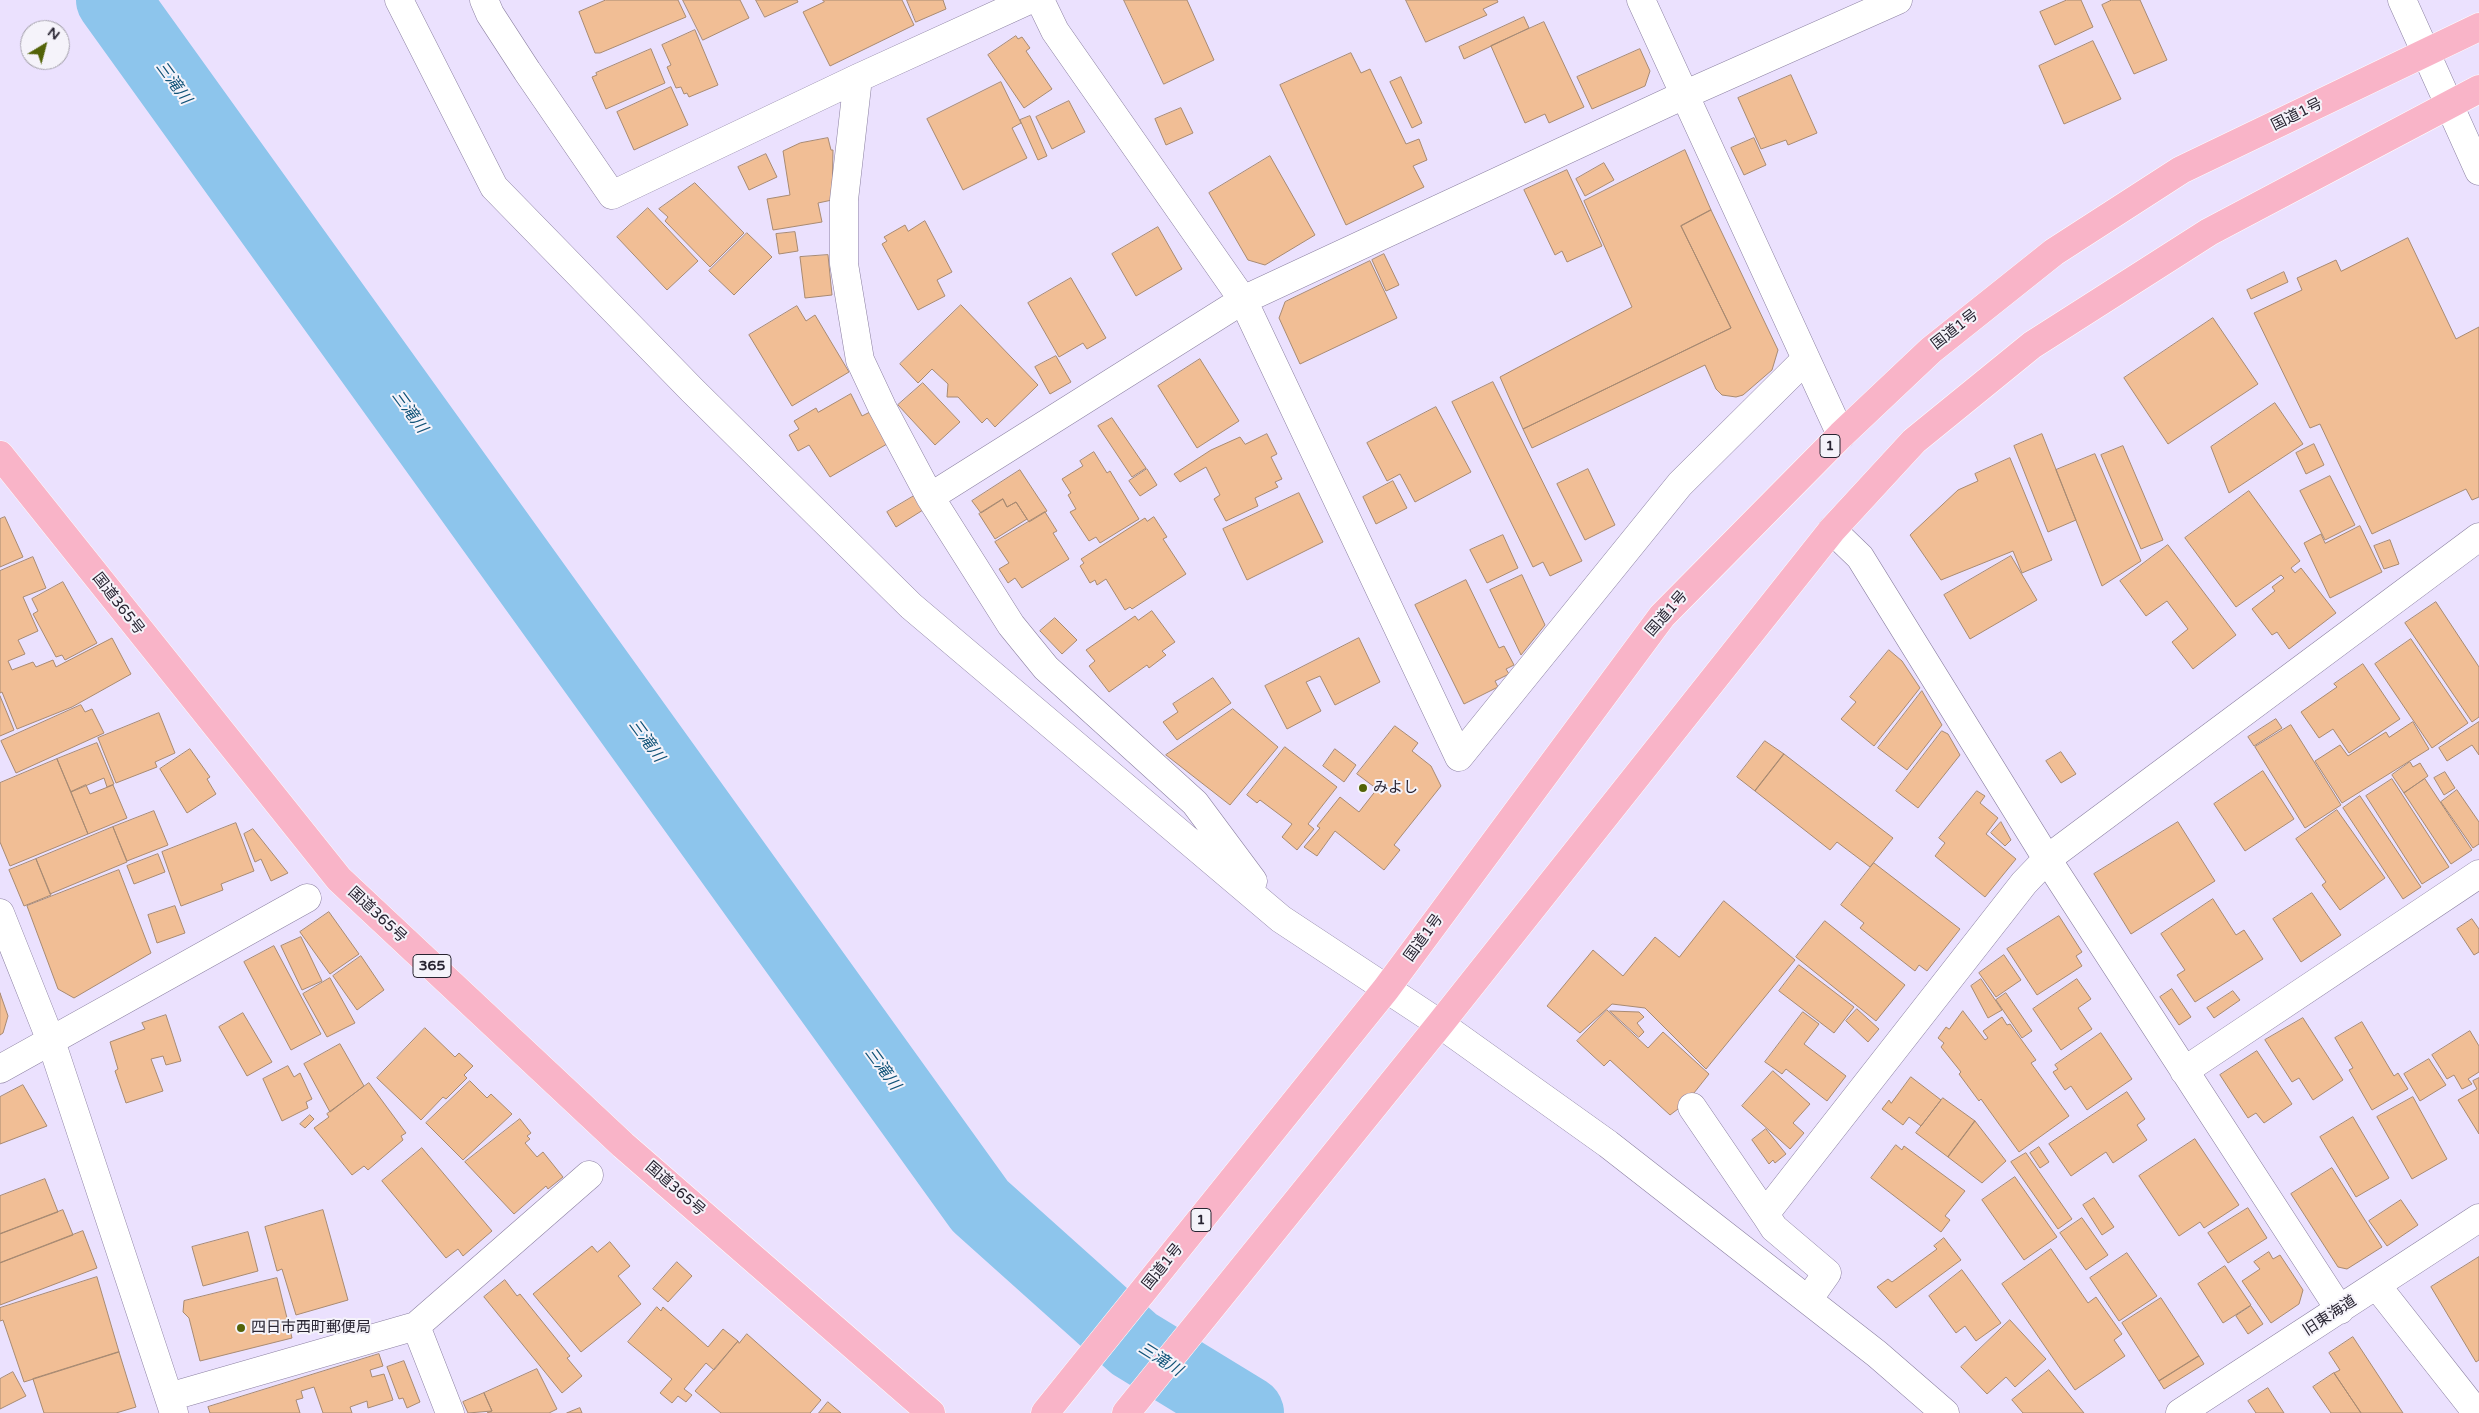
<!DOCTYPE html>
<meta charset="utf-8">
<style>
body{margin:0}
#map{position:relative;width:2479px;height:1413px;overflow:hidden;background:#ebe1fe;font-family:"Varela Round",sans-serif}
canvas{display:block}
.north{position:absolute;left:20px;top:20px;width:50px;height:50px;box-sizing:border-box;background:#f5f3fa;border:1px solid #a3a0aa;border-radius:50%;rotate:37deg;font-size:14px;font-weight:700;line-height:20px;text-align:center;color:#282431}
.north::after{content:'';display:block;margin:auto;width:18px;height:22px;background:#536308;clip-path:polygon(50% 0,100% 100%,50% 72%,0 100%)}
</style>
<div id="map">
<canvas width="2479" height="1413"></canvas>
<div class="north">N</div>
</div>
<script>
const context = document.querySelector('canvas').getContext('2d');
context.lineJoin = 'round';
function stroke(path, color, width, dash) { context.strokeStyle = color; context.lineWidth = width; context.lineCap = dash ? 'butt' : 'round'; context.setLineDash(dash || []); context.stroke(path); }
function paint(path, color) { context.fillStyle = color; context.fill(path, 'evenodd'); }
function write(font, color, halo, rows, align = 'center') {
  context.font = font + ' "Varela Round","Noto Sans JP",sans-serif'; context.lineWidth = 4; context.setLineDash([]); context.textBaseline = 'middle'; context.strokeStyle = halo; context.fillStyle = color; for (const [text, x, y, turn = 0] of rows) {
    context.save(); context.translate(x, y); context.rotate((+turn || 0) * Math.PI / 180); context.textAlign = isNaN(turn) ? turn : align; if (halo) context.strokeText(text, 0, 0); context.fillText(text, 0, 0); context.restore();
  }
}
const river = new Path2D(`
 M113 0 980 1206 1134 1344 1247 1413`);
const building = new Path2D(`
 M606 0H678L686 17 600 53H595L579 12Z
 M683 0H740L749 18 703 40Z
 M756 0H797L798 2 765 17Z
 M823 0H902L914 25 830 66 803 12 824 2Z
 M907 0H943L946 9 916 22Z
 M1124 0H1187L1214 60 1164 84Z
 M1406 0H1497L1498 2 1483 9 1487 15 1426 42Z
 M2067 0H2081L2093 27 2055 45 2040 12Z
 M2112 0H2140L2167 60 2134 74 2102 5Z
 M1524 17 1529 28 1464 59 1459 47Z
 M1544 22 1584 107 1549 123 1545 114 1525 123 1491 46Z
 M695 30 718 85 689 97 687 93 684 94 681 87 676 88 667 67 671 65 662 45Z
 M1016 36 1018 39 1022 37 1030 48 1026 51 1052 89 1024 108 988 55Z
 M2093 41 2121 99 2064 124 2039 66Z
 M651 49 665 83 606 109 592 77 597 75 596 73Z
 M1640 49 1650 71 1645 86 1592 109 1577 77Z
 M1351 53 1361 73 1370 69 1406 144 1419 139 1427 160 1413 166 1424 187 1346 225 1280 85Z
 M1791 75 1817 133 1788 145 1786 140 1761 149 1738 98Z
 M1401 77 1422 123 1412 128 1390 82Z
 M1001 82 1021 123 1012 128 1027 158 963 190 927 119Z
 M671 87 688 125 634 150 617 112Z
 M1069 101 1085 132 1052 149 1036 117Z
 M1181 108 1193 133 1166 145 1155 119Z
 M1030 116 1047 156 1038 160 1020 120Z
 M828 138 831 150H833L832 200 818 203 822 222 773 230 767 199 790 195 783 151 800 143Z
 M1754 138 1766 165 1744 175 1731 148Z
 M1685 150 1711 210 1681 226 1731 328 1523 429 1500 377 1632 307 1584 201Z
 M766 154 777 177 749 190 738 167Z
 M1270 156 1315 235 1265 265 1248 260 1209 193Z
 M1604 163 1614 180 1585 196 1576 179Z
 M1567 170 1602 246 1567 262 1562 251 1555 255 1524 190Z
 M695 183 744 233 710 267 665 221 668 217 659 209Z
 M648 208 698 261 667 290 617 237Z
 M1711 210 1778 350 1772 370 1743 395 1736 397 1722 395 1716 389 1705 365 1532 448 1523 429 1731 328 1681 226Z
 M925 221 952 272 937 280 945 296 918 310 882 244 887 241 884 237 905 225 908 231Z
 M1158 227 1182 269 1136 296 1112 254Z
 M795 232 798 251 779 254 776 234Z
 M747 233 772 257 734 295 709 271Z
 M2408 238 2456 339 2479 327V497L2472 500 2466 489 2372 534 2320 424 2310 428 2254 313 2302 290 2297 278 2336 260 2341 271Z
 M1384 254 1399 285 1386 291 1372 260Z
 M828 255 832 295 805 298 800 257Z
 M1370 261 1397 318 1300 364 1279 318 1285 302Z
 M2284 272 2288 282 2251 299 2247 290Z
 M1071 278 1106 338 1087 349 1083 343 1059 357 1028 303Z
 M961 305 1038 385 995 427 987 418 982 423 958 397H947L948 384 932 369 918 383 900 364Z
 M797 306 806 321 815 315 849 372 792 406 749 335Z
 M2213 318 2258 384 2168 444 2124 378Z
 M1056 356 1071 382 1050 394 1035 367Z
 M1200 359 1239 421 1197 448 1158 386Z
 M1493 382 1582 561 1550 576 1543 562 1533 567 1452 402Z
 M923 383 960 422 935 445 898 405Z
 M851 394 862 416 870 412 887 444 830 477 809 445 798 451 789 435 799 429 794 421 816 408 818 412Z
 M2275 403 2303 444 2229 493 2211 447Z
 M1436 407 1471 472 1415 502 1400 474 1387 481 1367 443Z
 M1112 418 1146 468 1132 477 1098 426Z
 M1267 434 1277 454 1271 457 1282 479 1275 482 1278 487 1255 498 1258 506 1226 521 1214 499 1220 495 1206 467 1180 482 1174 474 1211 450 1240 437 1245 444Z
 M2042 434 2076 520 2048 532 2014 446Z
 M2314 444 2324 465 2306 474 2296 453Z
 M2123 446 2163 540 2141 549 2101 455Z
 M1094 452 1107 473 1110 471 1139 519 1100 543 1096 537 1089 541 1070 512 1076 509 1068 495 1071 493 1062 479 1083 466 1080 461Z
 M2095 454 2141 561 2102 586 2056 470Z
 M2010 458 2052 560 2022 573 2013 551 1941 580 1910 535 1958 490 1978 481 1975 474Z
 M1147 469 1157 485 1140 496 1129 481Z
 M1588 469 1615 525 1585 540 1557 484Z
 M1020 470 1047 511 1029 522 1016 502 1007 507 1003 499 981 513 972 501Z
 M2330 476 2355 525 2325 540 2300 491Z
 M1393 481 1407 508 1376 524 1363 497Z
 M2249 491 2300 561 2291 568 2295 573 2301 568 2336 613 2289 649 2277 632 2272 635 2252 609 2275 591 2272 587 2284 578 2281 575 2236 607 2185 538Z
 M1299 493 1323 542 1247 580 1223 529Z
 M914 496 923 510 896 527 887 512Z
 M1003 499 1007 507 1016 502 1027 519 995 539 979 514Z
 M1045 512 1057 531 1053 533 1069 559 1022 588 1015 578 1008 583 999 569 1009 563 995 542Z
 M5 517 23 557 0 567V519Z
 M1154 517 1167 537 1163 539 1186 574 1132 609 1130 607 1125 610 1106 579 1097 585 1095 580 1090 583 1080 566 1084 563 1081 559 1145 518 1147 521Z
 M2360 526 2382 572 2330 598 2304 543 2321 534 2325 543Z
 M1503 535 1518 568 1487 583 1470 550Z
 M2390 540 2399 564 2384 569 2374 546Z
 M2168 545 2236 635 2193 669 2172 642 2188 629 2167 601 2146 616 2120 581Z
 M2011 556 2037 600 1970 639 1944 595Z
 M33 557 46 588 23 597 38 631 18 640 25 654 8 661 12 670 33 662 36 667 53 660 56 667 112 638 131 674 72 707 17 729 2 692 0 693V571Z
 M1522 575 1545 625 1521 655 1490 590Z
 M1466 580 1499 648 1504 646 1514 665 1506 669 1509 674 1495 681 1498 687 1464 704 1415 605Z
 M63 582 97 643 65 660 62 655 56 657 33 614 38 611 32 599Z
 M2436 602 2479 667V717L2472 722 2405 623Z
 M1152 611 1175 642 1162 651 1166 655 1149 668 1147 665 1109 692 1089 666 1095 661 1086 650 1135 616 1138 620Z
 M1055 618 1077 640 1062 654 1040 631Z
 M1359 638 1380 682 1335 705 1320 676 1306 682 1321 711 1287 729 1265 686Z
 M2411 639 2468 723 2432 748 2375 664Z
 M1889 650 1902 661 1920 688 1874 746 1841 719 1856 702 1850 697Z
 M2363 664 2400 719 2349 753 2333 729 2319 738 2301 712 2337 687 2334 684Z
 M1213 678 1231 703 1177 740 1163 722 1178 712 1173 704Z
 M1922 691 1942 725 1907 770 1878 748Z
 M0 696 14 730 0 736Z
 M81 705 85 712 92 709 104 733 16 773 1 741Z
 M1233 709 1278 747 1230 805 1166 755Z
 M159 713 175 753 155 762 157 767 116 783 98 738Z
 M2276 719 2282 728 2254 746 2248 737Z
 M2413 722 2429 749 2342 803 2315 761 2340 745 2348 756 2386 732 2389 737Z
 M2479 722V755L2472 745 2447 761 2439 748Z
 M2291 725 2341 805 2305 828 2255 747Z
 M1395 726 1418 743 1412 751 1431 766 1441 786 1394 845 1400 850 1384 870 1335 831 1317 856 1304 847 1320 828 1317 826 1340 797 1359 812 1377 789 1357 774Z
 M1942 731 1948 734 1960 755 1918 808 1896 791Z
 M1765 741 1784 754 1755 791 1737 777Z
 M97 743 114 784 107 787 104 778 71 792 57 759Z
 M1285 747 1337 787 1308 824 1314 829 1297 850 1282 837 1292 824 1260 800 1257 803 1247 795Z
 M190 749 210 777 207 779 216 794 187 813 160 769Z
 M1335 749 1356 765 1344 782 1323 766Z
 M2061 752 2076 774 2061 783 2046 761Z
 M1784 754 1893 838 1870 867 1837 842 1830 850 1755 791Z
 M57 759 88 834 10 866 0 842V783Z
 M2410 762 2413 767 2420 763 2428 776 2404 793 2392 775Z
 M2263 771 2294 819 2245 851 2214 804Z
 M2445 772 2455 788 2444 795 2434 778Z
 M2392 779 2449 867 2422 884 2366 796Z
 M2425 779 2472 850 2451 864 2404 793Z
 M86 785 90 794 113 785 127 818 88 834 71 792Z
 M2457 790 2479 822V844L2473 848 2441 802Z
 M1977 791 1985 796 1980 803 1998 818 1986 834 2016 859 1985 897 1935 856 1945 843 1939 838Z
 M2360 796 2421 887 2403 899 2343 808Z
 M2337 810 2385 878 2340 910 2322 885 2326 882 2296 839Z
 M154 811 168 845 127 861 113 827Z
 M2001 822 2011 840 2005 846 1991 833Z
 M2178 822 2215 881 2131 934 2094 874Z
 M236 823 254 871 221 884 223 890 181 906 162 852Z
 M113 827 127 862 50 894 36 859Z
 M253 829 288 873 271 881 261 859 255 862 244 834Z
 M158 854 165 872 134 884 127 866Z
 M36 859 51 895 24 906 9 870Z
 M1874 863 1960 929 1927 971 1919 965 1915 971 1860 928 1864 923 1841 905Z
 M119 870 151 953 74 998 58 989 27 906Z
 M2312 893 2341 935 2301 962 2273 919Z
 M2213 899 2236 935 2244 930 2263 959 2195 1002 2177 975 2185 970 2161 934Z
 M1724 901 1795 960 1706 1069 1645 1008 1612 1004 1580 1033 1547 1006 1593 950 1623 976 1655 937 1679 957Z
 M175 906 185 933 157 943 148 915Z
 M329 912 359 954 330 974 300 932Z
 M2059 916 2082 952 2076 956 2082 966 2037 995 2007 949Z
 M2472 919 2479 929V952L2474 955 2457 929Z
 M1825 921 1905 985 1876 1021 1796 957Z
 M301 937 322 981 302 990 281 946Z
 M274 946 321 1034 291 1050 244 962Z
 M2004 955 2021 980 1996 997 1979 973Z
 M361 956 384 990 357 1010 333 976Z
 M1799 965 1854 1007 1834 1033 1779 991Z
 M330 978 355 1023 327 1037 303 994Z
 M1981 979 2002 1010 1988 1018 1971 986Z
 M2077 979 2091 999 2078 1008 2092 1029 2061 1050 2033 1009Z
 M2172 989 2191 1017 2179 1025 2160 997Z
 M2233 991 2240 1000 2214 1018 2207 1008Z
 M0 993 8 1016 3 1033 0 1035Z
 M2006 993 2032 1031 2022 1038 1996 1000Z
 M1857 1009 1879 1029 1868 1042 1846 1021Z
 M1607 1010 1648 1048 1663 1032 1709 1074 1686 1103 1670 1115 1610 1060 1604 1066 1577 1041Z
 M1610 1011 1639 1012 1644 1017 1637 1023 1644 1032 1639 1037Z
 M1963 1011 1985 1040 1988 1038 1983 1031 2002 1017 2007 1025 2010 1024 2036 1060 2031 1063 2069 1116 2019 1152 1981 1099 1979 1101 1959 1074 1961 1072 1941 1047 1944 1043 1938 1038 1946 1027 1949 1029Z
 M1803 1012 1819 1024 1804 1044 1846 1076 1827 1101 1786 1069 1782 1074 1765 1062Z
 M243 1013 272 1062 247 1076 219 1027Z
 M166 1015 181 1061 166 1065 163 1056 151 1059 163 1091 126 1103 115 1071 118 1069 110 1042 145 1029 142 1023Z
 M2303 1018 2343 1080 2313 1100 2299 1078 2292 1082 2265 1040Z
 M2362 1022 2394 1076 2398 1073 2408 1089 2372 1110 2349 1070 2353 1068 2335 1038Z
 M425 1028 455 1057 459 1053 473 1066 464 1075 467 1078 446 1099 443 1097 421 1120 377 1078Z
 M2470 1031 2479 1046V1072L2468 1079 2472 1084 2462 1089 2454 1075 2447 1079 2432 1055Z
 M2101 1033 2132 1079 2087 1110 2071 1086 2065 1090 2053 1072 2058 1069 2055 1065Z
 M340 1044 364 1086 330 1112 304 1064Z
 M2257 1051 2292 1104 2264 1123 2256 1113 2248 1118 2220 1075Z
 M2429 1059 2446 1085 2420 1101 2404 1074Z
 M288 1066 294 1077 300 1073 312 1099 306 1102 308 1108 282 1121 263 1079Z
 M1773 1071 1810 1104 1793 1123 1804 1133 1790 1149 1742 1106Z
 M1911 1077 1941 1100 1921 1126 1909 1117 1903 1125 1882 1109 1889 1100 1891 1103Z
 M2479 1078V1134L2458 1100 2477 1089 2473 1081Z
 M470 1081 487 1098 491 1094 512 1114 463 1160 426 1123Z
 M369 1083 406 1133 401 1136 403 1140 368 1170 364 1166 352 1175 314 1128 329 1117 327 1114Z
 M23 1085 47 1126 0 1144V1097Z
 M2127 1092 2145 1119 2137 1125 2147 1140 2113 1163 2106 1152 2071 1176 2049 1144Z
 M2413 1097 2447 1159 2412 1179 2377 1117Z
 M1943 1098 1975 1121 1948 1157 1916 1133Z
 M310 1115 314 1119 305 1128 300 1124Z
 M2353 1117 2389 1178 2356 1197 2320 1137Z
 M520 1119 531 1133 527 1136 530 1139 525 1143 537 1157 543 1152 563 1177 548 1189 546 1186 514 1214 465 1162Z
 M1975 1121 2006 1161 1982 1183 1948 1157Z
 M1766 1129 1786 1154 1775 1163 1773 1160 1769 1164 1752 1140Z
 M2195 1139 2239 1205 2204 1228 2200 1222 2179 1236 2139 1176Z
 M1896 1145 1902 1150 1904 1146 1965 1191 1945 1216 1950 1220 1941 1232 1871 1178Z
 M2039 1147 2049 1162 2040 1168 2030 1153Z
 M422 1148 492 1231 463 1256 458 1249 446 1258 382 1181Z
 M2026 1153 2072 1219 2058 1229 2011 1162Z
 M2332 1168 2382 1247 2347 1269 2338 1267 2291 1194Z
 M2015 1177 2057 1237 2024 1260 1982 1200Z
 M45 1179 58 1212 0 1234V1196Z
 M2094 1198 2114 1227 2102 1235 2083 1205Z
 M2401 1200 2418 1225 2387 1246 2369 1221Z
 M2248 1208 2267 1238 2228 1263 2208 1233Z
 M63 1210 73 1235 0 1263V1234Z
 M323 1210 348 1300 296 1315 282 1269 277 1271 265 1227Z
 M2082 1218 2108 1255 2086 1270 2060 1233Z
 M83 1231 97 1268 0 1305V1263Z
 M248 1232 258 1271 203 1286 192 1247Z
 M1944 1238 1961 1260 1896 1308 1877 1287 1888 1279 1892 1282 1937 1249 1934 1246Z
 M610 1242 630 1266 618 1276 641 1304 581 1352 533 1294 592 1246 597 1252Z
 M2051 1249 2088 1303 2096 1297 2122 1334 2114 1340 2125 1356 2075 1390 2002 1284Z
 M2269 1252 2273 1259 2280 1255 2303 1290 2299 1304 2271 1323 2242 1281 2260 1269 2254 1262Z
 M2127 1253 2157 1296 2119 1321 2090 1278Z
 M2479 1257V1360L2476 1362 2431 1287Z
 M677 1262 692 1276 668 1302 653 1289Z
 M2225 1266 2251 1305 2223 1323 2198 1284Z
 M1962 1270 2001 1323 1976 1341 1965 1326 1956 1333 1929 1296Z
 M97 1277 119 1352 24 1382 3 1320 0 1321V1308Z
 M277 1278 292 1338 200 1361 189 1318 183 1312 184 1301Z
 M505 1280 517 1296 520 1294 570 1356 567 1358 582 1376 562 1393 484 1297Z
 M2161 1298 2199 1356 2159 1381 2122 1323Z
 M2251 1306 2263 1324 2248 1334 2236 1316Z
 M657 1307 661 1311 663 1307 708 1347 723 1329 738 1341 714 1370 706 1363 684 1389 692 1395 686 1402 678 1396 672 1403 660 1393 672 1379 628 1342Z
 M2010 1320 2046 1359 2015 1387 2006 1377 1987 1394 1961 1367Z
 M747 1334 821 1400 810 1413H721L695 1391 738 1341 739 1343Z
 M2353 1337 2403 1413H2361L2334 1373 2340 1370 2329 1353Z
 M119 1352 136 1407 116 1413H44L33 1379Z
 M379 1354 383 1366 370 1370 372 1377 384 1374 393 1400 368 1408 367 1401 350 1407 352 1413H323L314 1387 301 1391 303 1398 296 1400 300 1413H210L208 1407Z
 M2199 1356 2204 1364 2164 1389 2159 1381Z
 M404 1361 420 1402 407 1408 403 1398 399 1399 387 1367Z
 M537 1369 557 1409 549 1413H487L492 1411 484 1393Z
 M2049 1370 2084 1413H2023L2012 1400Z
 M13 1372 26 1396 0 1409V1379Z
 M2334 1373 2361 1413H2331L2313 1387Z
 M2268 1388 2284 1413H2256L2248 1401Z
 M484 1393 492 1411 468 1413 463 1402Z
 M828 1402 841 1413H819Z
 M580 1408 582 1413H567Z`);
const minor = new Path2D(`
 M399 0 494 187 692 390 911 606 1281 919 1440 1024 1608 1144 1877 1354 1945 1413
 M484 0 490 14 527 71 612 195 858 78 1029 0
 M1040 0 1055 31 1243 300 1459 757 1680 484 1806 359
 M1641 0 1841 435
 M2402 0 2479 171
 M858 78 844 200V264L860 360 882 407 930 497 1011 625 1046 668 1195 803 1253 881
 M930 497 1243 300 1684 95 1898 0
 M1832 530 1860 557 2047 859 2340 1310
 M0 913 51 1041 174 1413
 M0 1069 307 898
 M2184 1071 2479 874
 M1692 1107 1765 1214
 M2377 1286 2477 1413
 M1808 1300 1827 1273 1774 1228 1765 1214 2024 883 2047 859 2479 537
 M416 1326 450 1413
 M169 1397 416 1326 589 1175
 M2180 1413 2479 1218`);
const highway = new Path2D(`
 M0 455 339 879 623 1145 931 1413
 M1045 1413 1386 989 1662 616 1841 435 1931 350 2054 252 2181 170 2479 27
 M1126 1413 1440 1024 1832 530 1914 441 2032 345 2209 232 2479 89`);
const markers = [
 [1363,788,5,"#536308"],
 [241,1328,5,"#536308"]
];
const shields = [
 [1830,446,20],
 [432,966,38],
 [1201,1220,20]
];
const shieldNames = [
 ["1",1830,446],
 ["365",432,966],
 ["1",1201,1220]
];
const streetNames = [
 ["国道1号",2297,115,-26],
 ["国道1号",1955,330,-38],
 ["国道365号",118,604,52],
 ["国道1号",1667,614,-49],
 ["国道365号",377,915,43],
 ["国道1号",1424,938,-54],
 ["国道365号",675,1189,41],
 ["国道1号",1163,1267,-51],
 ["旧東海道",2330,1316,-33]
];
const poiNames = [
 ["みよし",1373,788],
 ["四日市西町郵便局",251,1328]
];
const waterNames = [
 ["三滝川",173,83,54],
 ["三滝川",409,412,54],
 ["三滝川",646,741,54],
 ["三滝川",882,1069,54],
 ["三滝川",1160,1360,32]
];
stroke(river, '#8dc5ec', 74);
paint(building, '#f1be95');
stroke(building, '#a88a72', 1);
stroke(minor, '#8c81a2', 29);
stroke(highway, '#fff', 29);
stroke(minor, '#fff', 28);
stroke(highway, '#f9b4c8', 28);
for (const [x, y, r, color] of markers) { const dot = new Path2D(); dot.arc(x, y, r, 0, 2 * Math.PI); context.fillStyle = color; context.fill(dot); stroke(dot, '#f5f3fa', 2); }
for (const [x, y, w] of shields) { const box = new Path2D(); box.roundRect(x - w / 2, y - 11.5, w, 23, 4); context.fillStyle = '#f5f3fa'; context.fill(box); stroke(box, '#282431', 1); }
write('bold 14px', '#282431', null, shieldNames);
write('15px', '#282431', '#f5f3fa', streetNames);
write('15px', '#282431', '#f5f3fa', poiNames, 'left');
write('italic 16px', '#115378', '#f5f3fa', waterNames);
</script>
